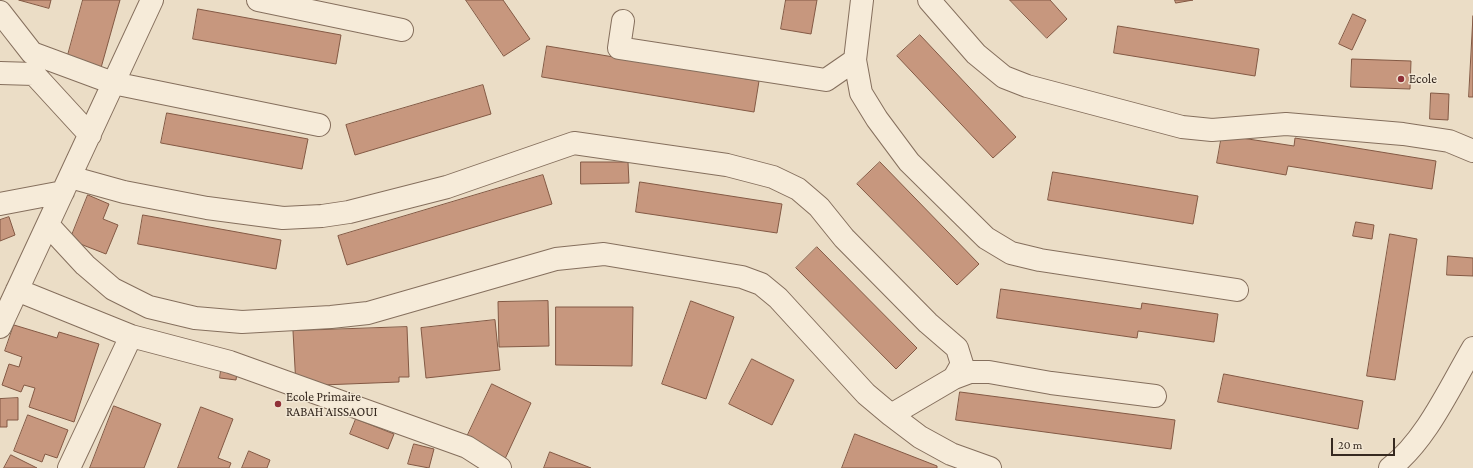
<!DOCTYPE html>
<style>
body{margin:0}
#map{position:relative;width:1473px;height:468px;overflow:hidden;background:#ebddc6;font-family:"Crimson Pro",serif}
canvas{display:block}
.scale{position:absolute;left:1331px;top:438px;width:64px;height:18px;box-sizing:border-box;border:2px solid #362920;border-top:0;padding-left:5px;font-size:12px;line-height:14px;white-space:nowrap;color:#362920;-webkit-text-stroke:3px #f3e8d5;paint-order:stroke}
</style>
<div id="map">
<canvas width="1473" height="468"></canvas>
<div class="scale">20 m</div>
</div>
<script>
const context = document.querySelector('canvas').getContext('2d');
context.lineJoin = 'round';
function paint(path, color) { context.fillStyle = color; context.fill(path, 'evenodd'); }
function stroke(path, color, width, dash) { context.strokeStyle = color; context.lineWidth = width; context.lineCap = dash ? 'butt' : 'round'; context.setLineDash(dash || []); context.stroke(path); }
function write(font, color, halo, rows, align = 'center') {
  context.font = font + ' "Crimson Pro",serif'; context.lineWidth = 3; context.setLineDash([]); context.textBaseline = 'middle'; context.strokeStyle = halo; context.fillStyle = color; for (const [text, x, y, turn = 0] of rows) {
    context.save(); context.translate(x, y); context.rotate((+turn || 0) * Math.PI / 180); context.textAlign = isNaN(turn) ? turn : align; if (halo) context.strokeText(text, 0, 0); context.fillText(text, 0, 0); context.restore();
  }
}
const building = new Path2D(`
 M19 0H51L49 8Z
 M83 0H120L99 75 65 66Z
 M466 0H503L530 39 504 56Z
 M786 0H817L811 34 781 29Z
 M1010 0H1050L1067 19 1047 38Z
 M1175 0H1193L1176 3Z
 M198 9 341 35 336 64 193 39Z
 M1353 14 1366 20 1352 50 1339 44Z
 M1473 16V97H1469Z
 M1118 26 1259 49 1255 76 1114 53Z
 M920 35 1016 137 993 158 897 56Z
 M547 46 759 81 754 112 542 77Z
 M1352 59 1411 61 1410 89 1351 87Z
 M483 85 491 114 355 155 346 125Z
 M1431 93 1449 94 1448 120 1430 119Z
 M167 113 308 139 302 169 161 143Z
 M1222 135 1294 146 1295 138 1436 161 1432 189 1288 166 1286 175 1217 163Z
 M581 162H628L629 183 581 184Z
 M880 162 979 264 957 285 857 184Z
 M1053 172 1198 196 1193 224 1048 200Z
 M543 175 552 204 347 265 338 236Z
 M640 182 782 204 777 233 636 212Z
 M88 195 109 204 103 219 118 225 106 254 70 240Z
 M143 215 281 240 276 269 138 244Z
 M9 217 15 235 0 241V220Z
 M1356 222 1374 225 1372 239 1353 236Z
 M1390 234 1417 239 1395 380 1367 376Z
 M817 247 917 348 896 369 796 268Z
 M1448 256 1473 258V276L1447 275Z
 M1001 289 1141 309 1142 303 1218 314 1214 342 1138 331 1137 338 997 318Z
 M548 301 549 346 499 347 498 302Z
 M691 301 734 317 706 399 662 384Z
 M556 307H633L632 366 556 365Z
 M495 320 500 370 426 378 421 328Z
 M14 325 57 338 59 332 99 344 74 422 29 407 35 388 24 385 21 392 2 385 9 364 19 367 22 357 5 351Z
 M407 327 409 377H399V382L296 386 293 331Z
 M752 359 794 380 772 425 729 404Z
 M222 362 238 365 236 380 220 378Z
 M1224 374 1363 401 1358 429 1218 402Z
 M492 384 531 403 504 461 464 443Z
 M960 392 1175 420 1171 449 956 420Z
 M18 398V420H7V427H0V399Z
 M114 406 161 424 144 468H90Z
 M201 407 233 419 218 458 231 463 229 468H178Z
 M28 415 68 430 57 458 45 454 42 462 14 451Z
 M356 419 394 434 388 449 350 434Z
 M855 434 937 466V468H842Z
 M414 444 434 449 429 468 408 464Z
 M249 451 270 460 267 468H242Z
 M550 452 591 468H544Z
 M11 455 37 468H4Z`);
const minor = new Path2D(`
 M258 0 402 30
 M862 0 855 60 861 93 877 119 909 162 986 238 1011 253 1040 260 1237 290
 M929 0 976 54 1004 77 1027 86 1182 127 1212 130 1286 124 1403 134 1449 141 1473 151
 M0 12 32 53 113 83 319 125
 M623 21 619 48 826 80 855 60
 M0 73 34 74 90 135
 M70 177 124 192 207 208 283 218 322 216 349 212 447 187 574 143 727 165 773 177 798 189 819 207 844 238 928 323 957 348 962 364 954 378
 M0 204 63 192
 M48 225 85 265 113 289 149 307 195 318 242 322 331 317 368 313 556 259 604 254 742 277 761 284 778 298 866 394 891 415 920 437 951 454 990 468
 M17 290 131 336 230 362 467 447 500 468
 M0 327 152 0
 M891 415 954 378 970 372H989L1051 383 1155 396
 M69 468 131 336
 M1390 468C1426 441 1450 387 1473 348`);
const markers = [
 [1401,79,4,"#903138"],
 [278,404,4,"#903138"]
];
const poiNames = [
 ["Ecole",1409,79],
 ["Ecole Primaire",286,397],
 ["RABAH AISSAOUI",286,412]
];
paint(building, '#c7977e');
stroke(building, '#835944', 1);
stroke(minor, '#856f5d', 24);
stroke(minor, '#f6ebd9', 22);
for (const [x, y, r, color] of markers) { const dot = new Path2D(); dot.arc(x, y, r, 0, 2 * Math.PI); context.fillStyle = color; context.fill(dot); stroke(dot, '#f3e8d5', 1.5); }
write('13px', '#362920', '#f3e8d5', poiNames, 'left');
</script>
